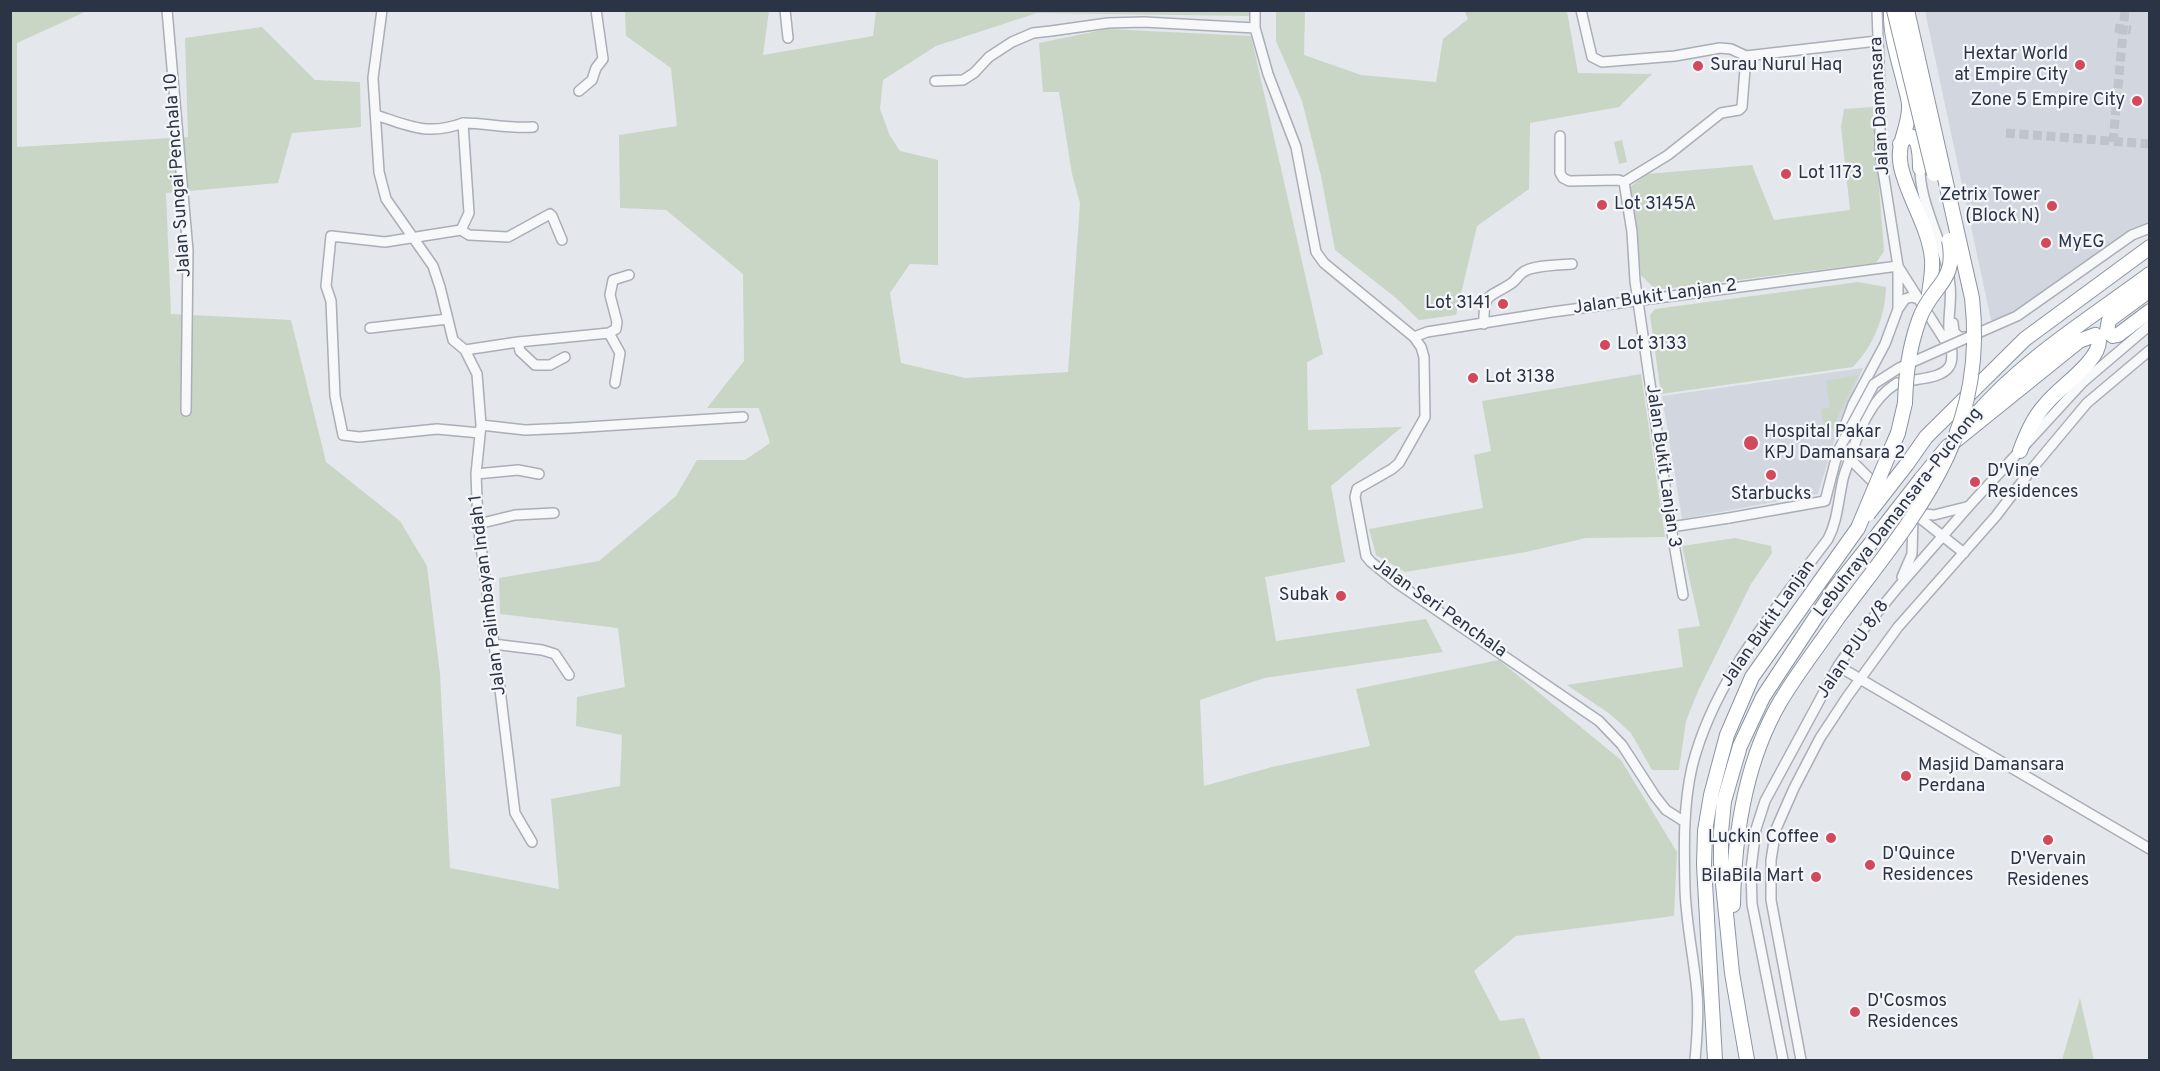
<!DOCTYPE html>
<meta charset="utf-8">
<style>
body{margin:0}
#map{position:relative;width:2160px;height:1071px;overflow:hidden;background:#e4e7ec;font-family:Overpass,sans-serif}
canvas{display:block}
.frame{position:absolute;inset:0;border:12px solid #2b3445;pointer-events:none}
</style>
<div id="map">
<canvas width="2160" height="1071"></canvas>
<div class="frame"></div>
</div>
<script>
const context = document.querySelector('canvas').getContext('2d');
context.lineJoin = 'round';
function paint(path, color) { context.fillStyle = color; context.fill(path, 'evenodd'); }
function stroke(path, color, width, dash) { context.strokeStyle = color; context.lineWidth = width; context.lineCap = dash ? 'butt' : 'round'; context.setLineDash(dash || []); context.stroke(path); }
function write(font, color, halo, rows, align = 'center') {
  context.font = font + ' Overpass,sans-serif'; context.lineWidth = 4.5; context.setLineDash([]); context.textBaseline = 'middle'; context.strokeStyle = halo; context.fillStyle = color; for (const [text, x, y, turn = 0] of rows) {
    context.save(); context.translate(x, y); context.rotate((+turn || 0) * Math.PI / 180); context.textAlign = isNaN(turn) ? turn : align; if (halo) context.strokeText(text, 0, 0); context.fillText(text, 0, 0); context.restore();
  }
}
const built = new Path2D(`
 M1925 11H2149V228L2023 318 1991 320Z
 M1863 368 1840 421 1818 494 1682 519 1662 396Z`);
const green = new Path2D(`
 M631 10 769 11 763 55 873 36 876 11H1249V16L1037 13 936 46 883 80 880 109 890 136 900 151 938 160V265L910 264 890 293 901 363 965 378 1068 372 1080 203 1072 174 1059 92H1043L1039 43 1107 29 1251 36 1323 354 1307 362 1308 430 1402 427 1331 486 1345 562 1265 577 1276 641 1426 619 1443 652 1264 678 1200 700 1204 786 1272 767 1370 746 1356 689 1499 660 1621 760 1677 852 1674 916 1516 936 1474 971 1500 1021 1524 1018 1541 1060H11L10 11H87L17 43V147L188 137 185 38 262 27 315 80 360 82 361 127 292 133 278 183 166 193 171 314 291 320 326 462 400 521 427 566 440 674 450 868 559 889 551 799 620 786 622 735 576 726 577 697 625 687 618 628 500 614 499 578 599 561 676 496 697 460H745L770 443 759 408H707L744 361 743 274 666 210 620 208 619 135 677 126 671 68 626 36 625 12Z
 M1276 11H1305L1304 55 1361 75 1436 82 1443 39 1468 19 1464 10 1567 11 1578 73 1652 74 1619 107 1530 123 1529 189 1477 226 1456 315 1419 320 1396 298 1335 250 1321 176 1302 101 1276 41Z
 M1873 107 1884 251 1876 263 1656 290 1641 275 1630 187 1647 174 1752 165 1774 220 1850 210 1841 127 1844 109Z
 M1622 140 1627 162 1619 164 1614 142Z
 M1858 282 1886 287C1885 317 1874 345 1853 367L1661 394 1650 315 1655 309Z
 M1641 374 1665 537 1586 538 1526 552 1405 572 1376 555 1369 529 1483 508 1474 455 1491 451 1482 401Z
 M1858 375 1827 440 1821 409 1830 408 1826 381Z
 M1735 538 1771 546 1772 553 1751 584 1698 691 1686 721 1679 770H1652L1631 733 1610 714 1567 685 1683 667 1678 629 1700 626 1682 546Z
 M2080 998 2094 1060H2062Z`);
const minorTunnel = new Path2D(`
 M2115 28 2131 30
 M2006 133 2150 144
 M2113 142 2125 10`);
const minor = new Path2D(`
 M167 10 188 251 186 411
 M382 10 373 78 379 172 386 199 433 266 440 287 453 340 465 350 477 374 481 425 476 474 478 524 499 681 515 813 532 842
 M785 10 788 38
 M1255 10V28L1268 74 1296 147 1316 252 1324 263 1414 337 1421 347 1424 357 1425 417 1399 463 1392 469 1357 489 1355 497 1366 556 1371 562 1397 583 1599 721 1622 745 1655 796 1666 810 1685 822
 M1581 10 1592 57 1602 62 1675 56 1720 48 1731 49 1746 56 1877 41
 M1877 10 1880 92V152L1898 266V309
 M935 81 963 80 974 73 989 57 1012 42 1033 33 1051 31 1108 23 1144 22 1255 28
 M579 91 592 80 596 68 603 59 596 10
 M376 115C409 126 428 136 463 123
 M1560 136V173L1563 178 1569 181 1618 180 1624 182
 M1624 182 1632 232 1635 281 1671 527 1683 595
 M1624 182 1668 155 1721 113 1739 110 1742 107 1746 56
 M461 230 469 235 508 237 550 214 552 216 562 240
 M1899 268 1949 347
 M1953 323 1954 332 1959 337H1969L2017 316 2132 235 2150 228
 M1484 324C1483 291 1490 298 1512 283 1516 280 1518 276 1522 273 1531 265 1559 265 1572 264
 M370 328 448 319
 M609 333 620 353 615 383
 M1414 337 1427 332 1552 312 1898 266
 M518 342 609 333 616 329 617 322 610 295 613 280 629 275
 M465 350 518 342 520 351 535 365H550L565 357
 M1914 380C1925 378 1942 377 1949 367 1955 359 1950 341 1949 331 1948 315 1952 300 1950 285 1946 244 1918 205 1920 163
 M481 425 525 430 571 428 743 417
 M480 433 437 429 359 437 343 435 335 396 331 301 326 286 331 236 385 242 461 230 469 213 463 123C487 123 509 129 533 127
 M476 474 518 470 539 474
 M1871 480 1850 459 1845 447 1846 423 1853 404 1885 344 1898 309 1905 299 1911 297 1919 299
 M1906 507 1964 553
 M1915 513 1934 515 1966 507
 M478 524 515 515 554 513
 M1671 527 1729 518
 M1902 577 1912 554 1913 518
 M493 644 542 650 555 654 569 675
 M1838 666 2150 849
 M1695 1060C1697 1038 1699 1015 1697 993 1694 958 1686 924 1685 889 1684 849 1683 806 1692 767 1714 679 1776 609 1828 539 1837 522 1838 503 1842 484 1843 475 1848 466 1850 457 1860 429 1870 400 1897 383
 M1783 1060 1752 904 1751 869 1756 829 1765 801 1838 666 1863 630 1899 586 1969 506 2083 382 2150 325
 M1801 1060 1771 900V860L1776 829 1794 788 1820 738 1847 697 1898 627 1996 516 2031 470 2087 403 2150 350`);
const highway = new Path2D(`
 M1891 10C1890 35 1898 58 1904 82 1906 91 1910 101 1909 109 1908 131 1896 144 1901 167 1908 198 1929 227 1932 259 1933 272 1930 286 1928 300
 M1900 144C1919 121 1920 156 1920 168
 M2150 290 2109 320 2107 331 2113 336 2118 335 2150 311
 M1973 418C2022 360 2089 319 2150 274
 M1950 445 2079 341 2095 335 2099 341C2099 362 2058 388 2045 405 2033 418 2026 435 2020 451
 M1892 447 1898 433 1905 403
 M1907 464 1926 437 2025 339 2150 247
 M1921 479 1948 446
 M1733 905C1734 837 1745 762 1780 702 1797 673 1818 647 1837 619
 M1715 1060 1704 865 1705 831 1711 795 1727 735 1752 677 1858 528
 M1747 1060 1732 973 1721 864V832L1724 801 1740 746 1763 697 1835 588 1879 533`);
const minorBridge = new Path2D(`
 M1729 518 1825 501 1838 451 1874 384 1899 368 1969 337`);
const highwayBridge = new Path2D(`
 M1894 10 1934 174
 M1905 403C1906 373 1909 348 1919 320 1931 285 1958 283 1949 240
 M1868 514 1907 464
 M1858 528 1892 447
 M1879 533 1921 479
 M1837 619C1914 516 1988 437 1972 298L1907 10`);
const markers = [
 [2080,65,6,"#d1495b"],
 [1698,66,6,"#d1495b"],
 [2137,101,6,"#d1495b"],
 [1786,174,6,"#d1495b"],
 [1602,205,6,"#d1495b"],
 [2052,206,6,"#d1495b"],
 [2046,243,6,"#d1495b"],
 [1503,304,6,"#d1495b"],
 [1605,345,6,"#d1495b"],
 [1473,378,6,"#d1495b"],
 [1751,443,8,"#d1495b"],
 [1771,475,6,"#d1495b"],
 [1975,482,6,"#d1495b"],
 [1341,596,6,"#d1495b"],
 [1906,776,6,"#d1495b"],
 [1831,838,6,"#d1495b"],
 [2048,840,6,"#d1495b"],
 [1870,865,6,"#d1495b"],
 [1816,877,6,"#d1495b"],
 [1855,1012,6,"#d1495b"]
];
const poiNames = [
 ["Hextar World",2068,55,"right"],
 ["at Empire City",2068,76,"right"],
 ["Surau Nurul Haq",1710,66],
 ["Zone 5 Empire City",2125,101,"right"],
 ["Lot 1173",1798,174],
 ["Zetrix Tower",2040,196,"right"],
 ["(Block N)",2040,217,"right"],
 ["Lot 3145A",1614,205],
 ["MyEG",2058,243],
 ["Lot 3141",1491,304,"right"],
 ["Lot 3133",1617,345],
 ["Lot 3138",1485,378],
 ["Hospital Pakar",1764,433],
 ["KPJ Damansara 2",1764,454],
 ["D'Vine",1987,472],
 ["Residences",1987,493],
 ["Starbucks",1771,495,"center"],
 ["Subak",1329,596,"right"],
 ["Masjid Damansara",1918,766],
 ["Perdana",1918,787],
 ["Luckin Coffee",1819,838,"right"],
 ["D'Quince",1882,855],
 ["Residences",1882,876],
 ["D'Vervain",2048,860,"center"],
 ["Residenes",2048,881,"center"],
 ["BilaBila Mart",1804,877,"right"],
 ["D'Cosmos",1867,1002],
 ["Residences",1867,1023]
];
const streetNames = [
 ["Jalan Damansara",1881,106,-93],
 ["Jalan Sungai Penchala 10",179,175,-94],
 ["Jalan Bukit Lanjan 2",1655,298,-8],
 ["Jalan Bukit Lanjan 3",1662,466,82],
 ["Lebuhraya Damansara–Puchong",1899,513,-52],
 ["Jalan Palimbayan Indah 1",489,595,-97],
 ["Jalan Seri Penchala",1439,609,35],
 ["Jalan Bukit Lanjan",1769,624,-55],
 ["Jalan PJU 8/8",1854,650,-56]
];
paint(built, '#d2d6de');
paint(green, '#c9d6c5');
stroke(minorTunnel, '#bfc3cb', 9, [9, 4.5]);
stroke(minor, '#a9aeb7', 12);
stroke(highway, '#8b94a3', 16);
stroke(minor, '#f7f8fa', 9);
stroke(highway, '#fff', 14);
stroke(minorBridge, '#a9aeb7', 12, []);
stroke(highwayBridge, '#8b94a3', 16, []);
stroke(minorBridge, '#f7f8fa', 9);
stroke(highwayBridge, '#fff', 14);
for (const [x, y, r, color] of markers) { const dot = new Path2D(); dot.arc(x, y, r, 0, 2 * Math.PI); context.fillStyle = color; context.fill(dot); stroke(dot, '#f4f6f9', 2); }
write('18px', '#2b3445', '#f4f6f9', poiNames, 'left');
write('18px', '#2b3445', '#f4f6f9', streetNames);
</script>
